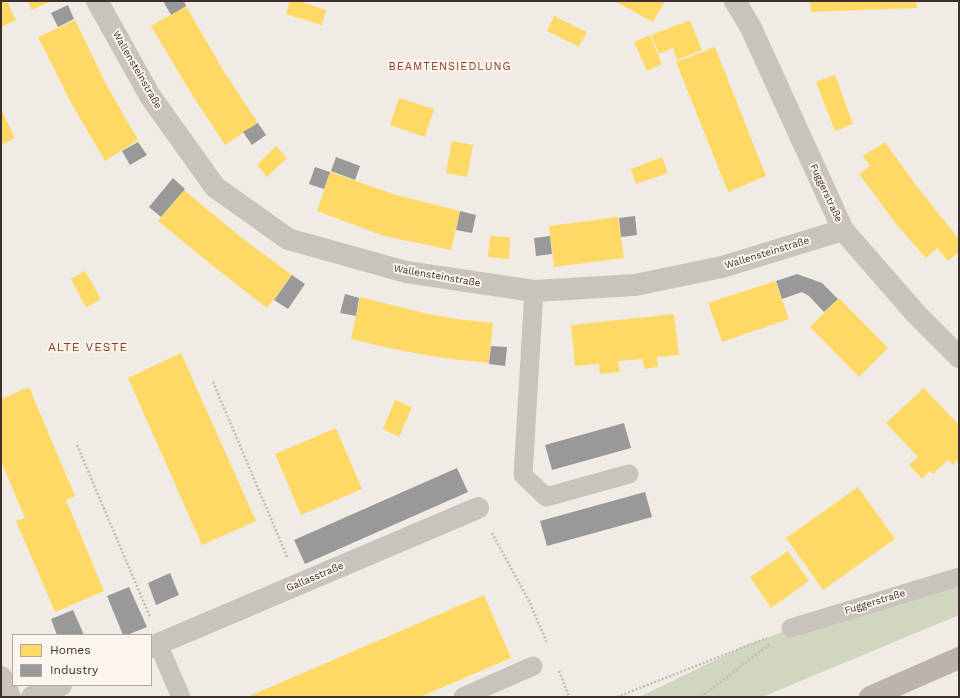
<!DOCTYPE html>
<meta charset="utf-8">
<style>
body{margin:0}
#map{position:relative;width:960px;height:698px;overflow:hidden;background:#f0ebe5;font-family:"Work Sans",sans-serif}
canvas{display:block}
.frame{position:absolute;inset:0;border:2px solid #3b302b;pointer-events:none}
.legend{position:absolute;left:12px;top:634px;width:140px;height:52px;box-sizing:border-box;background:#fbf5ee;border:1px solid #aea6a0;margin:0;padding:5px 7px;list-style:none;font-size:12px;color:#3b302b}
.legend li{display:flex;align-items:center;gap:8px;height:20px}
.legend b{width:20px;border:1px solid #aea6a0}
</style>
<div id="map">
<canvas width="960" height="698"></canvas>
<div class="frame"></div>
<ul class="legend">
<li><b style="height:11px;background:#ffd966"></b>Homes</li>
<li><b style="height:11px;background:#999"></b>Industry</li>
</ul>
</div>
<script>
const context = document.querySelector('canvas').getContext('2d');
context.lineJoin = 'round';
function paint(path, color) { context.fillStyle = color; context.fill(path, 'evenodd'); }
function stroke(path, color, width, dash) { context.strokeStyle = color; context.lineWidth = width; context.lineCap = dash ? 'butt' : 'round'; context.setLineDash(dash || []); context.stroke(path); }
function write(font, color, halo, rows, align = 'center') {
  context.font = font + ' "Work Sans",sans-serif'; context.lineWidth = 4; context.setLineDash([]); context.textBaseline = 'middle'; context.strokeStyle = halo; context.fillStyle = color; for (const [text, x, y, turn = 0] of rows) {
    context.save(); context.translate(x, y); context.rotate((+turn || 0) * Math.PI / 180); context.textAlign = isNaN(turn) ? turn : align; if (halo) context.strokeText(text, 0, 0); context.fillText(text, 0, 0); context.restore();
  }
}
const green = new Path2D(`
 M959 568V615L762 697H639L747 645Z`);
const homes = new Path2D(`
 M1 1H7L16 20 1 27Z
 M27 1H51L32 10Z
 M290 1H298L326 10 322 25 286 14Z
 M614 1H665L653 22Z
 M810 1H916L917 8 811 12Z
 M186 6 223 70 258 123 225 145 189 90 151 26Z
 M554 16 587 32 579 47 547 31Z
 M75 20 105 82 138 140 105 161 70 101 38 37Z
 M690 20 702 50 677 60 673 48 659 54 651 35Z
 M650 35 662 64 647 71 634 42Z
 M715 47 766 176 728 192 676 62Z
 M835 75 853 124 835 131 816 82Z
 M399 98 434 109 425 137 390 125Z
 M1 109 15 138 1 145Z
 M452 141 473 145 467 177 446 173Z
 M885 142 915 184 959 239V252L948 261 937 248 926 258 896 224 859 174 870 166 863 156Z
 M276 146 287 158 267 177 257 165Z
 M662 157 668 173 636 184 631 169Z
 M330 172 396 195 460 211 451 250 384 236 317 211Z
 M184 190 238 235 292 275 267 308 214 267 158 221Z
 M618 217 624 258 554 267 549 226Z
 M490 236 510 237 509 259 488 257Z
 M85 271 101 299 86 308 71 279Z
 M775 281 789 319 722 342 708 303Z
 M360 297 428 314 457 319 493 323 489 363 451 359 420 354 384 347 351 339Z
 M839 298 888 348 859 377 810 327Z
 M674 314 679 355 657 357 658 367 644 369 643 359 618 361 620 372 600 374 599 364 575 366 571 325Z
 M181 353 256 521 202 545 128 378Z
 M29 387 75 496 66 500 104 591 55 612 16 521 25 518 1 461V399Z
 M924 388 959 425V459L953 465 948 460 933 474 930 471 922 479 909 465 918 457 886 423Z
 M395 400 412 407 399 437 383 429Z
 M336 428 362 489 301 515 275 454Z
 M858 487 895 539 823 590 786 538Z
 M788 551 809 581 771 608 750 577Z
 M484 595 511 658 420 697H247Z`);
const industry = new Path2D(`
 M163 1H184L186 6 171 15Z
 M68 5 74 19 58 27 51 13Z
 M258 123 266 135 252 145 243 132Z
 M138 142 147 155 130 165 122 151Z
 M336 157 360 166 355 180 331 171Z
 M315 167 330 172 324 189 309 184Z
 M173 178 185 189 161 217 149 207Z
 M460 211 476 215 472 233 456 230Z
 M635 216 637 235 621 237 619 218Z
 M550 236 552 254 536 256 534 238Z
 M797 274 822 283 838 299 824 312 809 296 802 292 782 299 776 281Z
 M292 275 305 284 288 309 274 300Z
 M345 294 359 298 356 316 340 313Z
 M491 346 507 347 505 366 489 364Z
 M624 423 631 448 552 470 545 445Z
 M457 468 468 492 305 564 294 540Z
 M645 492 652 517 547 546 540 521Z
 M170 573 179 595 156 605 148 583Z
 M129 587 147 627 127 635H123L107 596Z
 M73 610 84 635H57L51 619Z`);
const path = new Path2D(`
 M213 382 288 559
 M77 445 150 617
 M492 533 529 601 547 643
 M559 671 569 697
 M617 697 767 638
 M701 697 770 644`);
const lane = new Path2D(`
 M534 291 523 475 546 497 629 474
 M791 628 959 577
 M158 644 181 697
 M463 697 533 666`);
const street = new Path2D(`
 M97 1 150 96 215 187 288 239 406 272 534 291 635 285 722 267 843 230
 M735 1 751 28 843 230 917 315 959 357
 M151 647 478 508
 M1 677 10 697
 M32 697 61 685`);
const secondary = new Path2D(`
 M870 697 959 658`);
const streetNames = [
 ["Wallensteinstraße",137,70,60],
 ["Fuggerstraße",826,193,65],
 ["Wallensteinstraße",767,253,-17],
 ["Wallensteinstraße",437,276,10],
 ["Gallasstraße",315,577,-23],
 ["Fuggerstraße",875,602,-17]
];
const neighbourhoodNames = [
 ["BEAMTENSIEDLUNG",450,67]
];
const quarterNames = [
 ["ALTE VESTE",88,347]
];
paint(green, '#d1d6bf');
paint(homes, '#ffd966');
paint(industry, '#999');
stroke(path, '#c2bbb6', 2.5, [2, 2]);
stroke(lane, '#c9c3be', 19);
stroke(street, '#c9c3be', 22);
stroke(secondary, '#bab3ae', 22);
write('10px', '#3b302b', '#fbf5ee', streetNames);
context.letterSpacing = '1px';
write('11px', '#8c3b22', '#fbf5ee', neighbourhoodNames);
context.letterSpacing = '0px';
context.letterSpacing = '1px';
write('12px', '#8c3b22', '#fbf5ee', quarterNames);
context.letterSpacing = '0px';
</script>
